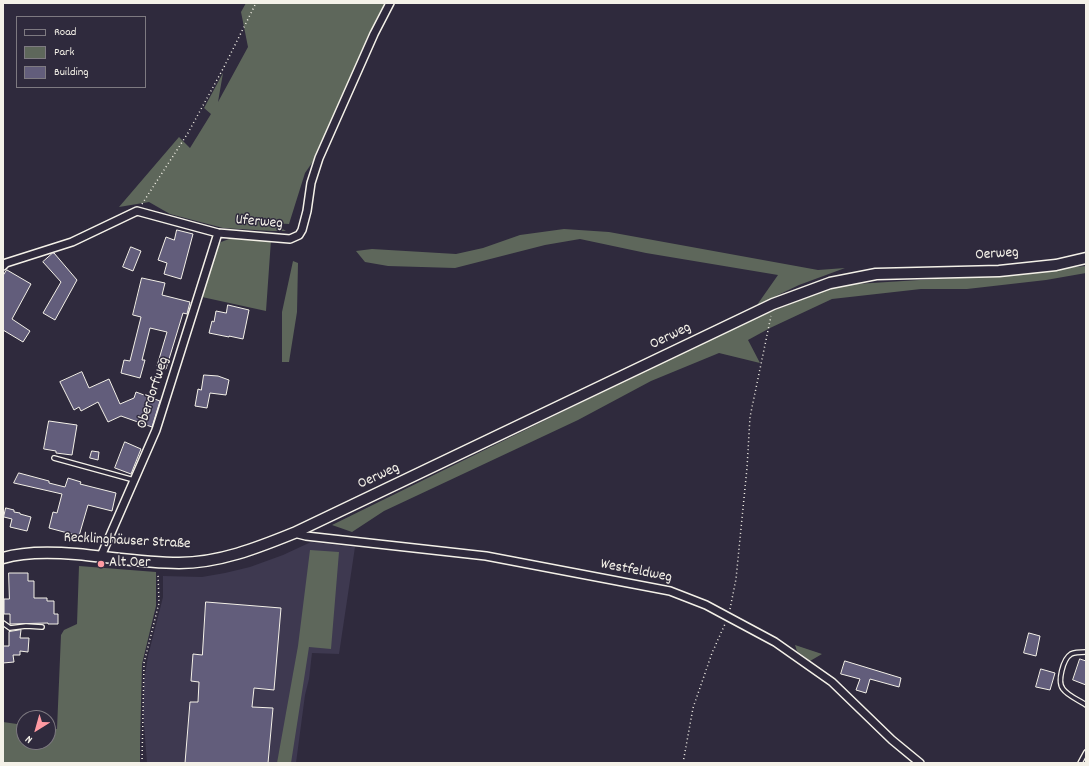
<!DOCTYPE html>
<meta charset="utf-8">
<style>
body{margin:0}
#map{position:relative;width:1089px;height:766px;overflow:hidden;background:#2f2a3d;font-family:Dekko,sans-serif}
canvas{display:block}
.frame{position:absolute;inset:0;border:4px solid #f4f1e8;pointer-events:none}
.legend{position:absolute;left:16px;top:16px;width:130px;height:72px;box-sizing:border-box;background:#2f2a3d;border:1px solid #7e7a81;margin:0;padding:5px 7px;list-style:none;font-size:12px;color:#f4f1e8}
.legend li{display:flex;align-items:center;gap:8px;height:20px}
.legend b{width:20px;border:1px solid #7e7a81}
.north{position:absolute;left:16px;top:710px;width:40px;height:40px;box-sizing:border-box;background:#2f2a3d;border:1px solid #7e7a81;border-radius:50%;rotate:217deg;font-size:11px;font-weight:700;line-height:16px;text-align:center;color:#f4f1e8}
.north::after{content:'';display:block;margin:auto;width:14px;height:18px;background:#ff9aa2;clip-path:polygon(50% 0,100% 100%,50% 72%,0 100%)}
</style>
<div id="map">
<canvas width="1089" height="766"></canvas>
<div class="frame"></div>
<ul class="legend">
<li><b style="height:5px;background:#2f2a3d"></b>Road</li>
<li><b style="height:11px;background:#5e675b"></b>Park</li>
<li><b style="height:11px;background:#625d7b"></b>Building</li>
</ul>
<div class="north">N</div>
</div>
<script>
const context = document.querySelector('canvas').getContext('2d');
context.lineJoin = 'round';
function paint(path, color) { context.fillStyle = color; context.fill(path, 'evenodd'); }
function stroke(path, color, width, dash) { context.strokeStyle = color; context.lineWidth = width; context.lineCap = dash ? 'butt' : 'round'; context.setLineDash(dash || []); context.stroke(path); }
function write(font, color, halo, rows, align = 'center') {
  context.font = font + ' Dekko,sans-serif'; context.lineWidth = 3; context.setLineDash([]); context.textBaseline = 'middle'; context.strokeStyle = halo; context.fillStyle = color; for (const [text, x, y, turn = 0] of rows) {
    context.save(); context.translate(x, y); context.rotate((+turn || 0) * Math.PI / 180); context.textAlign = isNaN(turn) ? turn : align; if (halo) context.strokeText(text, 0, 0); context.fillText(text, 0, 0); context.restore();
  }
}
const built = new Path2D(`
 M311 542 355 547 339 654 312 653 309 679 305 695 296 763H147L143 712 144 681 148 656 163 597V576L202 577 225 573 250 567 283 555Z`);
const green = new Path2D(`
 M246 3H387L316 157 305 173 289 224 272 223 286 231H272L223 228 170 214 149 202 119 207 179 137 190 148 211 114 204 108 223 73 218 102 248 47 241 12Z
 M564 229 609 232 818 270 845 268 799 285 757 305 778 275 646 253 580 239 545 245 455 268 388 266 365 262 356 251 372 249 456 254 483 248 520 235Z
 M240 238 271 240 266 311 202 297 210 272 212 255 221 242 229 239Z
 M293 261 298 263 297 312 289 362H282V312Z
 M1086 266V273L1046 280 967 289H921L832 299 770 328 748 340 760 363 719 353 651 381 578 420 384 511 352 532 332 525 747 321 840 285 967 277Z
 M310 550 339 552 331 649 309 647 291 763H277L298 646Z
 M79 566 156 572V606L142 664 140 743V763H3V722L24 725V742H48V728L57 729 61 635 64 630 77 624Z
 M795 645 822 654 810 661 797 651Z`);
const building = new Path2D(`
 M177 230 193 234 181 279 164 274 167 263 158 260 166 237 174 240Z
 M131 247 141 251 133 271 123 267Z
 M53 253H54L77 280 55 320 43 313 61 282 43 262Z
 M7 270 31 284 12 319 30 331 23 342 3 330V276Z
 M142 278 165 283 162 295 190 302 187 314 183 313 166 369 157 366 167 332 150 328 142 360H145L140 378 121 373 124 360 130 361 141 317 133 315Z
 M228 305 249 310 243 339 229 336V337L209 333 212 321 214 322 216 311 226 313Z
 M82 372 89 388 109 379 120 404 134 398 136 392 160 401 152 427 121 416 108 422 98 402 81 411 79 407 74 410 60 382Z
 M204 375 218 376 229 380 226 395 210 393 207 408 195 406 198 389 201 390Z
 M49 421 77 425 72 455 56 453V451L44 449Z
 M125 442 141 449 131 474 115 468Z
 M92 451 99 452 98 460 90 458Z
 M19 473 49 481V483L65 487 68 478 81 482 80 484 116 493 112 511 88 505 79 536 49 528 53 512 57 513 62 494 14 483Z
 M6 508 14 510V512L20 513V514L31 517 27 531 10 527 12 519 4 517Z
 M9 573H28V581H34V598H47V601H54V614H58V624H48V623L10 624V614H4V599H9Z
 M206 602 281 608 274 690 254 688 252 707 273 708 268 763H185L190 702H198L199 682 191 681 193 654 202 655Z
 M21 630 20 638H29L28 652 20 651V655H13L14 662 3 663V646H9V632Z
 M1029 633 1040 636 1036 656 1024 653Z
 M1080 659 1086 661V685L1073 680Z
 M845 661 901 678 899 687 870 679 866 693 856 690 860 679 841 674Z
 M1041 669 1055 673 1050 690 1036 687Z`);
const path = new Path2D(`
 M142 204 188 133 224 67 256 3
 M730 609 736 579 747 468 750 417 771 316
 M142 763 144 663 159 603 158 573
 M683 763 693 708 712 653 725 624`);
const lane = new Path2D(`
 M54 458 134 480
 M3 623 10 628 26 626 42 627
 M1086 652C1081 652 1075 652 1071 654 1063 659 1057 682 1063 689 1068 696 1079 700 1086 705
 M1080 763 1086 752`);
const street = new Path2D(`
 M3 266 6 263 72 242 137 211 218 233 290 239 299 235 302 230 307 211 311 183 319 158 374 34 390 3
 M294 533 306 536 486 556 670 591 706 605 775 642 832 682 892 740 920 763
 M101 556 156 430 218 233`);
const secondary = new Path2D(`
 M3 558C26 551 52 552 76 554 110 557 145 563 179 563 219 563 257 548 294 533L773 304 830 283 876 274 999 271 1056 265 1086 258`);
const markers = [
 [101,564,4,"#ff9aa2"]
];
const streetNames = [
 ["Uferweg",259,223,5],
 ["Oerweg",997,255,-4],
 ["Oerweg",671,337,-26],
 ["Oberdorfweg",154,393,-72],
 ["Oerweg",379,477,-25],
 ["Recklinghäuser Straße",127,542,3],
 ["Westfeldweg",636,572,11]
];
const poiNames = [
 ["Alt Oer",109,564]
];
paint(built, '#3e3950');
paint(green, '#5e675b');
paint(building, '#625d7b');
stroke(building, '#f4f1e8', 1);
stroke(lane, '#f4f1e8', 6);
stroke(street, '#f4f1e8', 10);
stroke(secondary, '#f4f1e8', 13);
stroke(path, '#f4f1e8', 1.5, [1, 3]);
stroke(lane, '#2f2a3d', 3.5);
stroke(street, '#2f2a3d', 7);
stroke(secondary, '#2f2a3d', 10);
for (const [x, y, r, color] of markers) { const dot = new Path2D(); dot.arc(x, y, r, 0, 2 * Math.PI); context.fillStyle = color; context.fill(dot); stroke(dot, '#2f2a3d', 1.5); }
write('15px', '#f4f1e8', '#2f2a3d', streetNames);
write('15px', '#f4f1e8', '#2f2a3d', poiNames, 'left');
</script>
